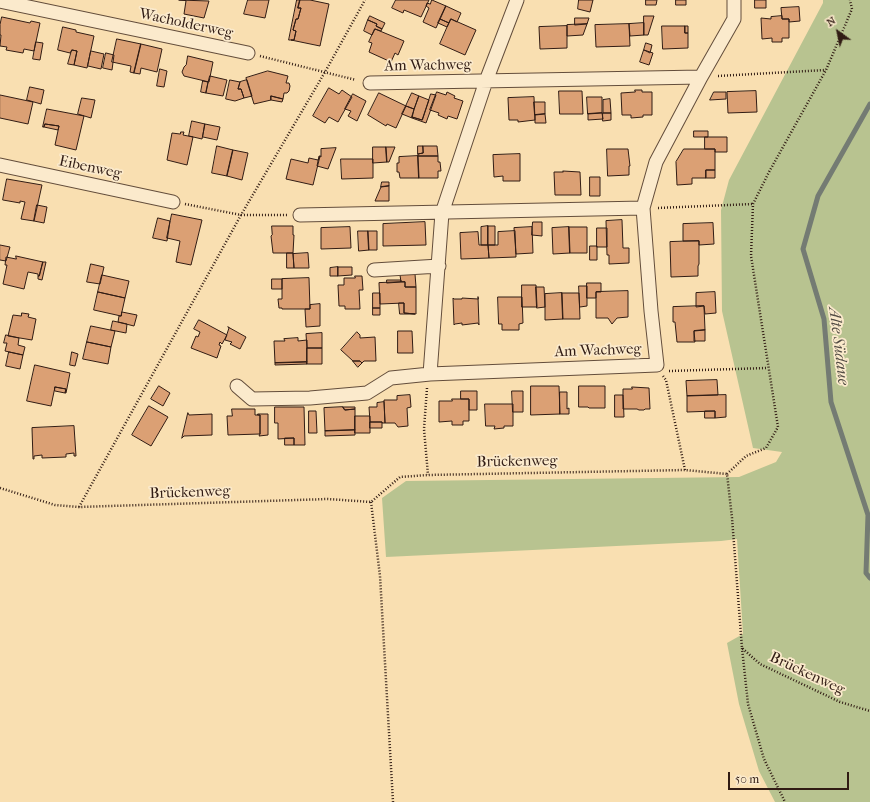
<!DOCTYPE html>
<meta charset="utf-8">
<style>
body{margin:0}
#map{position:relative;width:870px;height:802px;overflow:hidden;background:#f9dfb1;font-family:"IM FELL French Canon",serif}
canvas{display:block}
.north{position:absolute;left:818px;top:12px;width:40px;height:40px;-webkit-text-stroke:3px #fbeacc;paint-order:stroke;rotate:327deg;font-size:11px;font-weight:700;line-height:16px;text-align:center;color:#311c14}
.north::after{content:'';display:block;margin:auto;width:14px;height:18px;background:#311c14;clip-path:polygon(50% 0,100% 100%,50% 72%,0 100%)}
.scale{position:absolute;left:728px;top:772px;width:121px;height:18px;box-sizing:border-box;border:2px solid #311c14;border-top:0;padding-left:5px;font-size:12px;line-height:14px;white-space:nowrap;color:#311c14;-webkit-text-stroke:3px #fbeacc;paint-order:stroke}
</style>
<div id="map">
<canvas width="870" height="802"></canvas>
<div class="north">N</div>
<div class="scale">50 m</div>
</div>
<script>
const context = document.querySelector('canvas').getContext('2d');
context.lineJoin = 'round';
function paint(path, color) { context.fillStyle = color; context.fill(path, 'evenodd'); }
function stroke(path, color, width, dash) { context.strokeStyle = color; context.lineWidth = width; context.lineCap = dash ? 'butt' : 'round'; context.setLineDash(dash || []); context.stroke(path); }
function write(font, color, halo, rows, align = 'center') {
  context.font = font + ' "IM FELL French Canon",serif'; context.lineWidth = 3.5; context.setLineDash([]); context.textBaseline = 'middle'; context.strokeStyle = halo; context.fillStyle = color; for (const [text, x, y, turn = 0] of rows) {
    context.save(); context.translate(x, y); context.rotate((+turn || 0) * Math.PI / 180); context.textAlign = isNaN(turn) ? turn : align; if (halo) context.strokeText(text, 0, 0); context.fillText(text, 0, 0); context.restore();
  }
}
const green = new Path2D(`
 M823 0H870V802H775L759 771 739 704 727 643 743 634 737 539 721 541 386 557 382 498 406 481 739 477 776 462 782 452 753 448 722 311 721 210 729 180 823 3Z`);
const stream = new Path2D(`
 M870 104 818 196 803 249 824 319 831 402 868 515 866 573 870 578`);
const building = new Path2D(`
 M179 0 209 1 204 18 184 14 186 1Z
 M248 0H269L265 18 244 14Z
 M297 0H300L298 8H301L298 19H296L293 30 296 31 294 40H289Z
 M300 0H310L329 4 320 46 291 40H294L296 31 293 30 296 19H298L301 8H298Z
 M396 0H429L421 17 404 10 403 13 392 8Z
 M432 0 446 6 436 28 423 22 429 8 426 6 427 3 430 4Z
 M579 0H593L590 12 578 9Z
 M646 0H657L656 5H646Z
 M676 0H686V5H676Z
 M755 0H766V8H755Z
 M446 6 461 13 457 22 451 19 449 23 440 19Z
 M799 7 800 21 789 22V19H782L781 8Z
 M370 16 385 23 382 29 376 26 377 24 368 20Z
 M644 16H654L648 35H644Z
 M782 16V19H789V38H782V42H772V38L762 39 761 18 771 19V17Z
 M2 17 30 23 31 21 40 23 34 51 24 49 23 53 6 50 7 47 0 46 1 35H0V25Z
 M575 18H589L587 24 575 25Z
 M440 19 449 23 447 27 438 23Z
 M451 19 476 30 465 55 440 44Z
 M368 20 377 24 376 26 382 29 381 31 375 29 372 35 364 31Z
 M644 23V35L630 36 629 24Z
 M587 24 583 35 567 36V25Z
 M629 24 630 46 596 47 595 25Z
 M567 26V48L540 49 539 27Z
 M662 26H685V33H688V48L663 49Z
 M685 26H688V33H685Z
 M63 27 76 30V32L94 36 87 68 74 65 77 51 72 50 70 53 58 50Z
 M375 29 404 41 398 55 395 53 391 62 369 52 372 43 369 42Z
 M117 39 141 44 134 73 130 72 131 66 112 62Z
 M36 42 43 43 40 60 33 59Z
 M646 43 652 45 650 53 644 50Z
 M141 44 162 49 157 72 141 68 140 74 134 73Z
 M72 50 77 51 74 65 68 64Z
 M644 50 653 53 649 65 640 62Z
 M91 51 104 54 101 69 88 66Z
 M106 53 114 55 112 70 103 68Z
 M188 56 213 62 209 82 184 76 182 72 184 67 186 65Z
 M160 69 167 71 164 87 157 86Z
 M268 71 288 76 286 83H289L290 86 289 91 287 93H284L283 99 271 96V100L254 104 246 78Z
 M210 76 227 80 223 96 206 93Z
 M230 80 240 82 238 89H241L244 98 235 101 226 99Z
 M247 80 252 96 244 98 241 89H238L240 82Z
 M203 81 208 82 206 93 201 92Z
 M30 87 44 90 41 104 27 100Z
 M329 88 339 94 342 90 352 97 338 122 329 117 325 123 313 116Z
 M635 90H642V92H652V115H643V117L631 118V115H622L621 93 635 92Z
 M559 91H582L583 114H560Z
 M756 91 757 112 728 113 727 92Z
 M437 92 446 95 447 92 455 96 454 98 463 101 457 119 448 116 447 119 438 115 439 113 430 110Z
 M714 92H726V99L710 100Z
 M379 93 406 106 396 128 387 124 386 126 368 115Z
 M412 93 419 96 414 109 406 106Z
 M353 94 366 101 357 121 348 116 351 111 345 109Z
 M431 94 436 95 426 123 412 118V117L422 120Z
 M0 95 33 102 28 124 0 118Z
 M271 96 283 99 282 102 271 100Z
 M419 96 429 100 422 120 412 117Z
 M534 97 535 120 518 122V120H509L508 98Z
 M587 97H602V113L588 114Z
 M82 98 95 100 91 118 78 114Z
 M610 99 611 113H603V100Z
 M534 102H545V114L535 115Z
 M406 106 414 109 412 118 402 114Z
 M47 109 84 116 76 150 55 145 59 126 45 124 44 127H43Z
 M602 113 603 119 588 120V114Z
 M603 113H611V120L603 121Z
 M545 114 546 123H535V115Z
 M192 121 205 124 202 139 189 136Z
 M45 124 59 126 58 130 44 127Z
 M205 124 220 127 217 140 203 137Z
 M694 131H708V137H694Z
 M181 132H184L183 135 193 137 187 165 167 160 172 133 180 134Z
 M705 137H727V152H715V149H705Z
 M217 146 233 150 227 176 212 173Z
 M418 146H423V153L418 154Z
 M423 146H437L438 156H418V154L423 153Z
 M373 147H386L387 162 373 163Z
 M386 147H395L389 162H387Z
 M336 148 328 169 317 166 319 156 321 157V149Z
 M607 149H628L630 166H629V175L608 176Z
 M684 149H715V170H706V178H692V184L677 185 676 162Z
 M233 150 248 153 242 180 227 176Z
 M520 154V181H503V176L494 177 493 155Z
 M320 156 313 185 286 179 291 159 308 163 309 158 318 160Z
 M418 156 419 178H400L399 172H397V163H399V157Z
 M418 156H438V162H440L441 171H438V178H419Z
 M341 159H373V178L342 179Z
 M706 170H715V178H706Z
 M563 171 580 172 581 195H555L554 172H563Z
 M590 177H600V196H590Z
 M7 179 42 185 34 221 21 219 25 202 20 201V203L3 200Z
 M382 182H389V186L381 187Z
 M389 186V201H375L381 187Z
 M37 205 47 207 44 223 34 221Z
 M172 214 202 220 191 265 176 262 180 241 167 238Z
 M158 218 170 221 167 241 153 238Z
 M622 220 623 248H629V263L609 264V255H607L606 221Z
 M425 222 426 245 383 246V224Z
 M533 222H542V236L532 235Z
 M713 223 714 244 699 245V241H683V224Z
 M272 226H293V235H294L293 253H273L271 236 272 235Z
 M488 226V245H481V227Z
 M488 226H495V245H488Z
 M350 227 351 248 321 249V228Z
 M532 227 533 253 516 254 514 228Z
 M569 227 570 253 553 254 552 228Z
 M569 227H587V253H570Z
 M597 228H607V247H597Z
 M358 231H368L369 250 359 251Z
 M368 231H377V250H369Z
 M515 231 516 257 489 258 488 245H498V232Z
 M478 232 479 245H488L489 258 461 259 460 233Z
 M699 241V264L698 266V276L671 277 670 242Z
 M0 245 10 247 6 261 0 260Z
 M590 246H597V260H590Z
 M287 253H293L294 268H287Z
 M308 253 309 268H294L293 254Z
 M16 256 43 262 39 276H38V274L28 272 24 289 3 284 7 265H5L6 257 16 259Z
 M43 262H46L42 280 38 279V276H39Z
 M91 264 104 267 100 284 87 282Z
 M338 267V276H330V268Z
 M338 267H352V275L338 276Z
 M415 274 416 287H405V282H401L400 275Z
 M102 275 129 281 125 298 98 292Z
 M355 276H362L363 290H359L360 309H345V306H339L338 285H344V278H355Z
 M309 278 310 309H282V308H279L278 299H282V279Z
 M272 279H282V289H272Z
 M387 280H401V282L387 283Z
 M405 282V287H416V314L404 313V303L380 304 379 283Z
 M587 283H601V292H596V298H587Z
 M522 285H536L537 307H522Z
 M579 286H587V306L580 307Z
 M536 287H544L545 307 537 308Z
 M628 291V317L617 318 612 324 608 318H596V292Z
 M98 292 125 298 121 316 94 310Z
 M715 292 716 313 705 314 704 306 696 307V293Z
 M373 293H380V308H373Z
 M562 293 563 319 545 320V294Z
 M562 293H579L580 319H563Z
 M478 297 479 325 478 323 462 325V323L455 324 454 325 453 298 454 299H462V298L478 299Z
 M498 297H522L523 323 519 324V330H502V324H499Z
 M399 303H404V313L415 314H400Z
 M320 304V326L306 327 305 309H310V305Z
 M704 306 705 330 694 331 695 342H677L675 322H673V307Z
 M373 308H380V315H373Z
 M122 312 137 315 134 326 118 322 119 316H121Z
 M22 313 29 314 28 317 36 319 32 340 8 336 13 315 21 316Z
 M199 320 227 335 222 344 220 342 219 345 221 346 217 358 191 348 196 336 198 337 200 332 194 329Z
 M113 321 127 324 126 333 111 330Z
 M91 326 115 331 111 347 87 342Z
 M228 327 246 337 240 349 230 344 232 342 225 340 229 328Z
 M705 330V341H694V331Z
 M398 331H412L413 353H398Z
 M357 332 360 335V338L375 337 376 361H364L362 363 360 361H353L341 350Z
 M322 333V348H307L306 334Z
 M6 335 19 338 18 345 25 347 23 355 5 351 7 343H4Z
 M298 338V341L307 340V362L275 363 274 341H285L284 339Z
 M87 342 111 347 108 364 83 359Z
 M307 348H322V364H307Z
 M9 352 23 355 20 369 6 366Z
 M72 352 78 354 75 366 70 365Z
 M353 361H360L362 363 358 367Z
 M307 362V364L275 365V363Z
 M35 365 70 373 66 393H65L66 389 55 387 51 406 27 401Z
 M717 380 718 395 687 396 686 381Z
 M159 386 170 393 163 406 151 399Z
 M531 386H559L560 414 531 415Z
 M579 386H605V408H589L588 407H579Z
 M55 387 66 389 65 393 55 391Z
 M632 387 649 388 650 409H645L644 410H639L637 409H623V389H632Z
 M461 391H477V410H469V399H461Z
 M512 391H523V412H513Z
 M560 392H567V409L569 408V414H560Z
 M410 395 411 407 407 408 408 426 398 427 395 423H385L384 400H397V396Z
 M615 395H623L624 417H615Z
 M726 395V417L715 418V411L687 412V396Z
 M452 399H469V421H463V425H452V421L439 422V401H452Z
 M384 402 385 423H382V422H370L369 407H377V403Z
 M485 404H513V426H504V428L494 429 495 426H486Z
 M149 406 168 417 151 446 132 435Z
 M275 407H304L305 445H294V438L278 439V423H275Z
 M343 407 345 410 355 409V430L325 431 324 408Z
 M343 407H355V409L345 410Z
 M232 409H255V415H260V434L228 435 227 416H232Z
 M309 411H316L317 433H309Z
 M705 411H715V418H705Z
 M188 413 189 415 212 414V435L184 436 182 438Z
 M258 414H268V435L259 436 260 434V415H258Z
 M355 416H370V433H355Z
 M370 422H382V428H370Z
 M74 426 76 456H74V453L66 454V457L42 458V455L34 456V459H33L32 428Z
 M355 430V435L325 436V431Z
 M285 438H294V445H285Z`);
const path = new Path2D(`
 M260 56 356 80
 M718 76 826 70
 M185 204 241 215H287
 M658 208 753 204
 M669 371 767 368
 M663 376 666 380 685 470
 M427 388 424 429 428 475
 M727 474 746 456 766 448 778 427 751 256 753 204 769 172 826 70 852 9 850 0
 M0 488 55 505 79 507 328 499 371 502 400 477 428 475 685 470 727 474 732 518 742 648 760 664 840 702 870 711
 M371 502 380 576 393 802
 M79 507 241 215 325 72 365 0
 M742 648 748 704 764 759 785 802`);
const minor = new Path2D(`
 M0 1 248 53
 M370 83 701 77
 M0 165 173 202
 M300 215 643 208
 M374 270 439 266
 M430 374 442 213 486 81 517 0
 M237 386 252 399 310 398 367 393 391 378 430 374 657 365 651 311 643 208 656 162 701 77 734 19V0`);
const streetNames = [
 ["Wacholderweg",186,24,12],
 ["Am Wachweg",428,66,-1],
 ["Eibenweg",90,168,12],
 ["Am Wachweg",598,351,-2],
 ["Brückenweg",517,462,-1],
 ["Brückenweg",190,493,-2],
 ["Brückenweg",807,674,25]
];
const waterNames = [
 ["Alte Südaue",838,346,83]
];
paint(green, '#b8c390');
stroke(stream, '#747b73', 5);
paint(building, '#dba074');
stroke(building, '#311c14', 1);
stroke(minor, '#634d3b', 15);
stroke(path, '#311c14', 2.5, [1, 2]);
stroke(minor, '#fbeacc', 13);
write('15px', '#311c14', '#fbeacc', streetNames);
write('italic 16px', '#524c44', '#fbeacc', waterNames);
</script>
